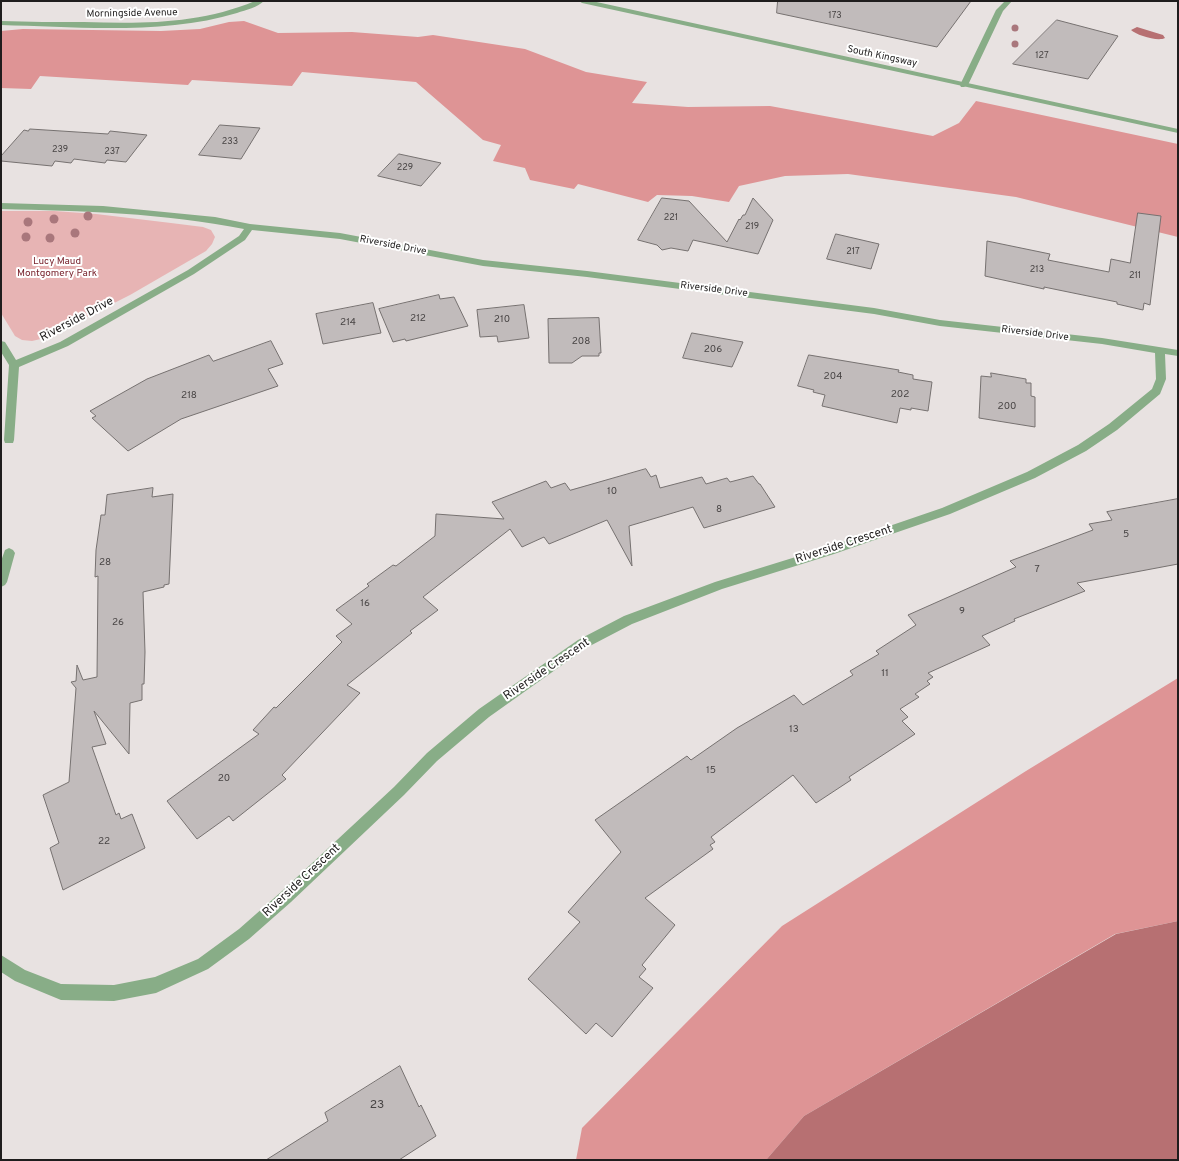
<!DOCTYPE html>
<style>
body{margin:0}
#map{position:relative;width:1179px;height:1161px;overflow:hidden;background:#e8e2e1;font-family:Overpass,sans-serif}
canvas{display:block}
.frame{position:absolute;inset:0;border:2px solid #1f1d1d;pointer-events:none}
</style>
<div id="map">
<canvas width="1179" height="1161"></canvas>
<div class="frame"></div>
</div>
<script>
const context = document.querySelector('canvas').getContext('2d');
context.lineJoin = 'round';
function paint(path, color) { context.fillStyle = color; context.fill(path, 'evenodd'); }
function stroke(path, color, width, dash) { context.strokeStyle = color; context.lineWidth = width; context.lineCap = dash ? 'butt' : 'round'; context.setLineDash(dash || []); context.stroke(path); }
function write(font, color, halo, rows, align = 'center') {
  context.font = font + ' Overpass,sans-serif'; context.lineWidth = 4; context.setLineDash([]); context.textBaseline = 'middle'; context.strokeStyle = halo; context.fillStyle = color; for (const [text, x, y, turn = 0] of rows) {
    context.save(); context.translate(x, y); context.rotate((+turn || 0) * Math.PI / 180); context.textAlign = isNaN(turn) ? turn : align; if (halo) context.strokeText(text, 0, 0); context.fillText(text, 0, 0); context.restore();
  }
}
const green = new Path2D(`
 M1 211H54L96 214 171 223 203 227 211 230 215 237 212 244 206 251 130 295 45 338 32 341 22 340 15 336 1 313Z`);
const forest = new Path2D(`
 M244 21 278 33 352 32 418 37 433 35 525 49 586 72 647 82 632 103 688 107 770 106 933 136 959 123 976 101 1178 144V237L1016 197 848 174 785 176 739 186 729 202 692 196 657 195 648 202 578 184 574 189 530 180 525 168 493 161 501 145 483 140 416 82 302 72 292 86 192 80 188 85 40 76 31 89 1 88V31L23 29 161 31 200 29 229 22Z
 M1178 678V921L1115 934 804 1116 766 1160H576L582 1128 782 926 1026 771Z`);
const water = new Path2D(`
 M1137 27 1163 35 1165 38C1158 42 1136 35 1131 30Z
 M1178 921V1160H766L804 1116 1116 934Z`);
const building = new Path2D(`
 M778 1H971L937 47 777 13Z
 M1057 20 1118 36 1088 79 1013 64Z
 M220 125 260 128 241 159 199 155Z
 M30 129 108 134 110 131 147 135 126 162 107 160 105 163 74 159 71 163 55 161 52 166 1 161V156L24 130 28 131Z
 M399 154 441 163 421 186 378 176Z
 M662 198 689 201 727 242 739 219 740 220 743 215H745L753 198 773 220 758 254 693 240 688 251 671 248 662 250 657 245 638 240Z
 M1138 213 1161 216 1150 305 1144 303 1143 310 1117 304V302L1044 287V289L985 276 987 241 1050 254 1048 260 1109 272 1111 259 1130 263Z
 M836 234 879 244 871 269 827 259Z
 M439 295 440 299 454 297 468 326 406 341 405 339 393 342 379 309Z
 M373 303 381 333 323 344 316 314Z
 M524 305 529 338 498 342 497 336 480 337 477 310Z
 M599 318 601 353H599V356H582L572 363H549L548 319Z
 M692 333 743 342 732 367 683 358Z
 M271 341 283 364 268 369 278 386 181 419 128 451 92 418 96 416 90 411 147 379 209 355 213 361Z
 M809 355 899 370 898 372 913 375V379L932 382 928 411 911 408V410L900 408 897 423 822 406 825 395 813 392 814 390 798 386Z
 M991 373 1026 379V383H1031V396L1035 397V427L979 418 981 376 991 377Z
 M646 469 651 477 656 475 660 488 702 477 706 484 727 478 730 482 753 476 759 484H760L775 507 704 528 693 507 629 526 632 566 607 520 549 544 544 537 522 547 510 529 423 597 438 610 410 631 412 633 347 685 360 693 282 775 286 779 233 821 229 816 197 839 167 801 259 734 253 730 274 707 276 708 342 642 336 636 352 624 336 610 369 586 367 584 393 565 396 566 435 536 436 514 504 519 492 502 546 481 551 488 565 483 570 490Z
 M153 488 152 497 173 494 169 584 164 585V587L143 592 145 652 144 684H142V700L130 703 129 754 94 711 106 744 92 747 116 815 119 813 121 819 132 814 145 848 63 890 50 848 59 843 43 795 69 782 76 688 71 682 76 681 77 665 83 680 97 677 98 576 95 577 96 550 101 515H105L107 495Z
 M1178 499V564L1077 583 1085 591 1014 619 1015 621 982 636 990 645 928 673 933 677 927 681 930 684 915 694 919 697 900 709 908 717 902 721 915 734 849 777 851 780 816 803 793 775 711 837 715 842 710 845 713 849 645 898 675 925 642 965 646 969 639 977 653 988 612 1037 596 1023 586 1034 528 979 580 922 568 912 621 852 595 820 687 756 691 760 737 728 794 695 803 705 853 675 850 671 879 654 876 651 916 625 908 615 1016 567 1010 561 1093 530 1089 524 1112 520 1107 512Z
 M400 1066 419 1107 421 1105 436 1136 399 1160H266L328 1121 325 1113Z`);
const minor = new Path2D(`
 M255 1H264C258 7 246 10 237 13 165 35 76 27 1 25V21C29 22 56 22 84 22 142 24 200 24 255 1Z
 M1005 1H1012L1003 11 968 85 964 87H961L960 85 996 10Z
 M1 203 103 206 215 217 250 224 340 233 483 260 587 271 874 308 940 320 1102 338 1178 350V356L1165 354 1166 379 1160 394 1117 430 1086 451 1035 478 950 514 834 554 722 589 632 624 586 648 489 717 437 761 404 795 291 902 249 939 208 969 156 993 114 1001 61 1000 15 981 1 972V955L25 970 61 984 114 985 155 977 198 959 239 929 281 892 394 787 427 753 479 709 578 640 624 616 715 582 828 547 942 508 1027 472 1078 445 1109 424 1152 389 1156 379 1155 353 1102 344 940 326 874 314 587 277 483 266 340 239 252 230 245 240 194 274 68 346 19 367 14 440 13 443H5L4 440 9 365 1 352V341L5 342 16 360 60 342 188 270 239 236 244 229C164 213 82 211 1 209Z
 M9 548 13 550 15 553 7 582 5 585 1 587V561L5 550Z`);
const tertiary = new Path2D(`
 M579 1H592L1178 129V133L582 3Z`);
const trees = [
 [1015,28,3.5],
 [1015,44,3.5],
 [88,216,4.5],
 [54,219,4.5],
 [28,222,4.5],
 [75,233,4.5],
 [26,237,4.5],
 [50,238,4.5]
];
const farNumbernames = [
 ["173",835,16],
 ["127",1042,56],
 ["233",230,142],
 ["239",60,150],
 ["237",112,152],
 ["229",405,168],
 ["221",671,218],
 ["219",752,227],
 ["217",853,252],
 ["213",1037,270],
 ["211",1135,276]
];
const farStreetnames = [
 ["Morningside Avenue",132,14,-1],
 ["South Kingsway",882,57,12],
 ["Riverside Drive",393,246,11],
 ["Riverside Drive",714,290,7],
 ["Riverside Drive",1035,334,7]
];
const farParknames = [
 ["Lucy Maud",57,262],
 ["Montgomery Park",57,274]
];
const numberNames = [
 ["212",418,319],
 ["210",502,320],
 ["214",348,323],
 ["208",581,342],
 ["206",713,350],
 ["204",833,377],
 ["202",900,395],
 ["218",189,396],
 ["200",1007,407],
 ["10",612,492],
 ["8",719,510],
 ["5",1126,535],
 ["28",105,563],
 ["7",1037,570],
 ["16",365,604],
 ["9",962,612],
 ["26",118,623],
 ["11",885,674],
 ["13",794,730],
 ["15",711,771],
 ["20",224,779],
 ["22",104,842]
];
const streetNames = [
 ["Riverside Drive",77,320,-28],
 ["Riverside Crescent",844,545,-18],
 ["Riverside Crescent",547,670,-34],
 ["Riverside Crescent",302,881,-43]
];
const nearNumbernames = [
 ["23",377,1106]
];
paint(green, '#e7b4b4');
paint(forest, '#de9495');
paint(water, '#b77072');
paint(building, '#c1bbbb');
stroke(building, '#767170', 1);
paint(minor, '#88ad87');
paint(tertiary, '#88ad87');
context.fillStyle = '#a9777c';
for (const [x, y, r] of trees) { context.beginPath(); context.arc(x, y, r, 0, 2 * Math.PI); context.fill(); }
write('9px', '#484444', null, farNumbernames);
write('10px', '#1f1d1d', '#fff', farStreetnames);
write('10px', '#761f29', '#fff', farParknames);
write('10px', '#484444', null, numberNames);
write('12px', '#1f1d1d', '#fff', streetNames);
write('12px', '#484444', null, nearNumbernames);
</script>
